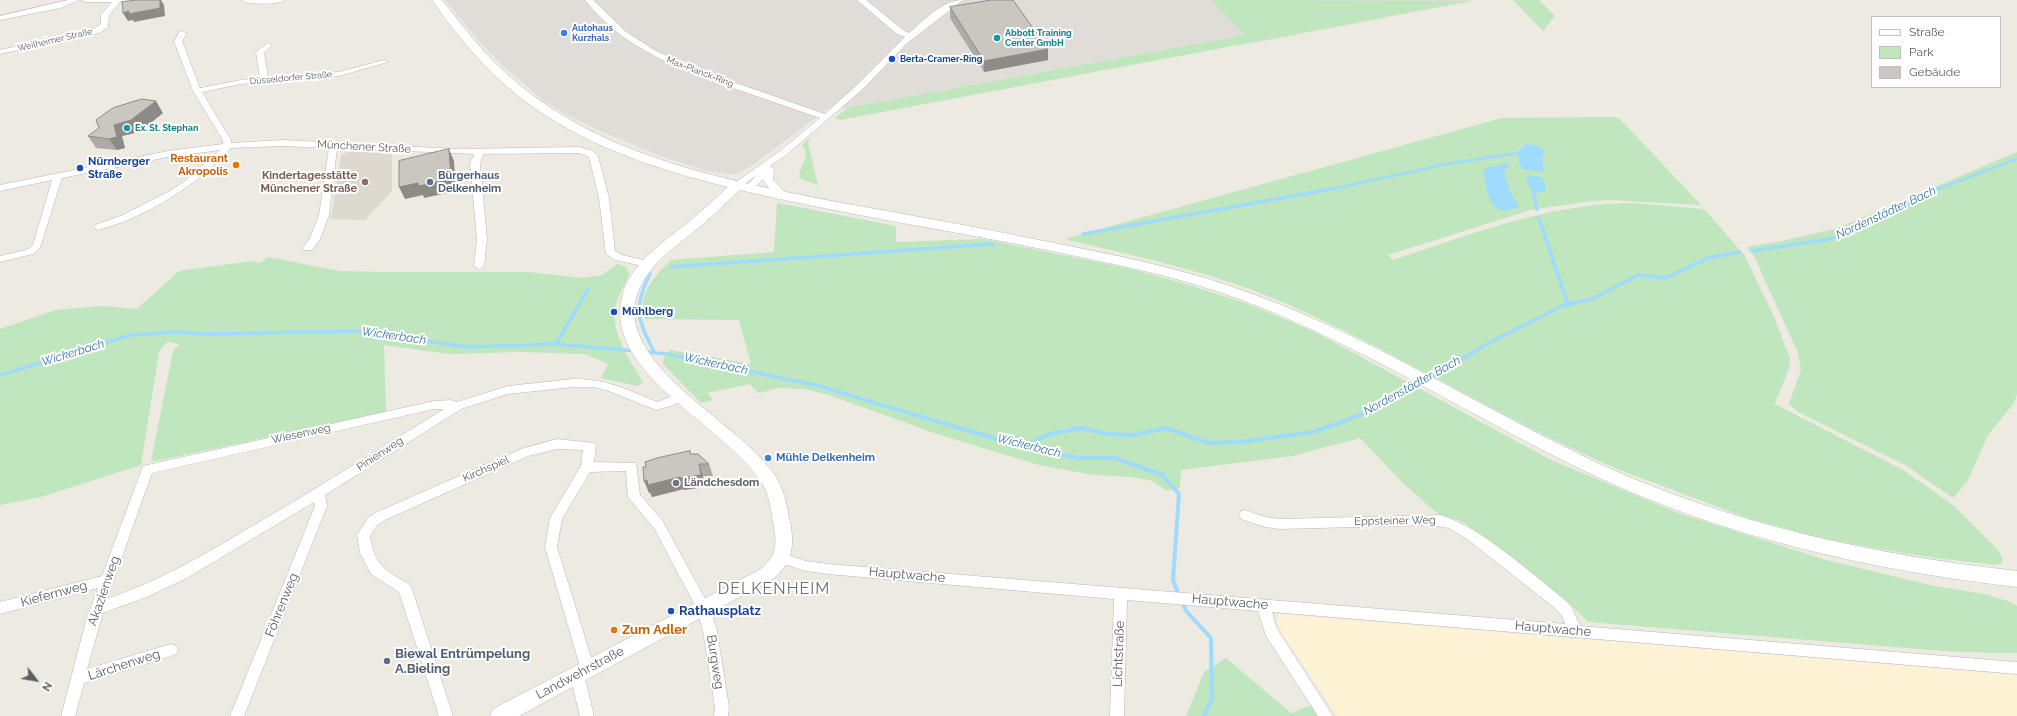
<!DOCTYPE html>
<meta charset="utf-8">
<style>
body{margin:0}
#map{position:relative;width:2017px;height:716px;overflow:hidden;background:#edeae1;font-family:Raleway,sans-serif}
canvas{display:block}
.legend{position:absolute;left:1871px;top:16px;width:130px;height:72px;box-sizing:border-box;background:#fff;border:1px solid #bdbfc0;margin:0;padding:5px 7px;list-style:none;font-size:12px;color:#5a5e62}
.legend li{display:flex;align-items:center;gap:8px;height:20px}
.legend b{width:20px;border:1px solid #bdbfc0}
.north{position:absolute;left:16px;top:660px;width:40px;height:40px;-webkit-text-stroke:3px #fff;paint-order:stroke;rotate:121deg;font-size:11px;font-weight:700;line-height:16px;text-align:center;color:#5a5e62}
.north::after{content:'';display:block;margin:auto;width:14px;height:18px;background:#5a5e62;clip-path:polygon(50% 0,100% 100%,50% 72%,0 100%)}
</style>
<div id="map">
<canvas width="2017" height="716"></canvas>
<ul class="legend">
<li><b style="height:5px;background:#fff"></b>Straße</li>
<li><b style="height:11px;background:#bfe6bd"></b>Park</li>
<li><b style="height:11px;background:#cac6c0"></b>Gebäude</li>
</ul>
<div class="north">N</div>
</div>
<script>
const context = document.querySelector('canvas').getContext('2d');
context.lineJoin = 'round';
function paint(path, color) { context.fillStyle = color; context.fill(path, 'evenodd'); }
function stroke(path, color, width, dash) { context.strokeStyle = color; context.lineWidth = width; context.lineCap = dash ? 'butt' : 'round'; context.setLineDash(dash || []); context.stroke(path); }
function write(font, color, halo, rows, align = 'center') {
  context.font = font + ' Raleway,sans-serif'; context.lineWidth = 4; context.setLineDash([]); context.textBaseline = 'middle'; context.strokeStyle = halo; context.fillStyle = color; for (const [text, x, y, turn = 0] of rows) {
    context.save(); context.translate(x, y); context.rotate((+turn || 0) * Math.PI / 180); context.textAlign = isNaN(turn) ? turn : align; if (halo) context.strokeText(text, 0, 0); context.fillText(text, 0, 0); context.restore();
  }
}
const commercial = new Path2D(`
 M1279 614 2017 675V716H1337L1282 633 1277 623V618Z`);
const industrial = new Path2D(`
 M445 0H1470L1471 1 1253 43 1245 35 847 108 828 109 751 166 736 174H726L710 172 663 157 593 128 565 114 543 100 502 65 479 41Z`);
const education = new Path2D(`
 M351 151 392 154V191L365 220 331 219 341 155Z`);
const green = new Path2D(`
 M1211 0 1471 1 840 120 835 118 847 108 1245 35Z
 M1513 0H1539L1555 16 1543 31Z
 M1615 117 1620 119 1701 205 1610 200 1592 201 1530 210 1388 255 1393 260C1463 237 1532 210 1607 204 1636 201 1673 207 1704 209L1745 256 1774 317 1790 358 1789 368 1775 404 1903 470 1953 505 1997 549 2002 557V563L1997 565C1919 557 1841 545 1766 523 1739 516 1712 504 1686 495 1664 486 1642 479 1620 470 1502 420 1394 349 1275 299 1208 271 1135 256 1064 239L1502 118ZM1526 145H1537L1544 154 1542 159 1519 149Z
 M812 136 808 143 818 185 799 178C799 167 812 154 802 145Z
 M2017 152V394L2014 403 1988 435 1968 480 1953 498 1907 466 1798 412 1789 404 1801 370 1798 353 1753 254 1747 247 1782 241 1838 228Z
 M777 203 896 226V242L982 239 1128 268 1192 286 1248 304 1315 332 1551 460 1678 513 1826 560 1934 586 1984 594 2011 602 2017 606V653H1993L1944 651 1588 622 1571 605 1463 522 1438 514 1404 484 1360 438 1292 456 1181 470 1180 488 1167 491 1152 481 1132 477 1094 475 1039 465 934 433 829 395 805 389 778 388 759 393 750 384 707 393 713 400 701 403 663 364V359L670 350 751 364 739 320 645 319C636 295 655 276 671 260L774 252Z
 M268 257 339 271 388 272H528L581 278 602 275 617 264 627 267 629 275C625 285 616 298 615 309 612 336 630 360 643 382L638 386 601 378 608 364 585 354 519 352 449 354 384 345 386 412 151 462 173 351 179 344 167 342 159 352 141 465 41 497 0 505V329L56 310 103 306 137 309 179 271 252 261 260 263Z
 M1226 658 1291 713 1311 705 1317 716H1186L1204 672Z`);
const water = new Path2D(`
 M1526 144 1537 145 1545 151 1542 159 1545 169 1541 172 1522 169C1518 158 1515 152 1526 144Z
 M1503 163 1510 165 1504 171 1510 192 1519 207C1488 220 1489 193 1483 172L1487 167 1499 166Z
 M1527 175 1541 177 1546 186V191C1534 196 1526 187 1527 175Z`);
const streamFar2 = new Path2D(`
 M1332 189 1447 164 1518 153
 M1938 189 2017 159`);
const streamFar1 = new Path2D(`
 M1533 191 1537 209
 M1539 218 1568 305
 M1083 234 1337 188
 M1752 251 1830 239 1940 188
 M671 267 993 244
 M650 274C633 307 637 321 655 353
 M556 344 588 289
 M646 352 667 354 819 386 945 424
 M0 375 130 335 178 332 209 334 355 331 468 347 556 344 636 351
 M1428 379 1489 343 1562 306 1594 298 1638 275 1666 278 1708 258 1739 252
 M1336 424 1370 411 1423 382`);
const stream = new Path2D(`
 M942 423 1024 447 1078 458H1115L1162 475 1179 494 1173 580 1179 596
 M1025 446 1050 434 1081 428 1107 434 1132 435 1166 428 1208 443 1241 442 1313 432 1339 423
 M1182 601 1186 611 1211 638 1212 699 1204 716`);
const street = new Path2D(`
 M68 0H79L60 8 0 20V16Z
 M81 0H145L141 2H120L109 15 108 27 99 33 0 54V50L93 29 101 24V15L112 2H85Z
 M241 0H285C278 5 248 5 241 0Z
 M585 0H593L626 32 656 51 696 69 825 114 858 84 905 37 897 34 857 0H866L903 30 909 33C924 21 942 0 963 0L906 44 864 88 786 155 770 166 774 169 773 180 788 195 783 198C776 196 766 186 763 179L752 190H746V186L757 175 740 187H734L732 185 780 151 820 118C791 108 762 98 733 88 677 68 623 48 585 0Z
 M180 31 187 33 182 41 200 88 241 80 260 78 256 52 268 43 272 45 264 53 268 77 339 72 384 60 388 62 339 76 241 84 202 92 231 140V143L283 140 457 149 579 147 593 151 598 156 609 198 615 251 622 255 652 262 653 264 648 267 615 260 606 254 599 198 589 157 579 153 483 154 480 164 487 239 484 266 479 269 474 266 477 239 470 164 474 154 337 148 329 215 320 239 312 250H304L303 248 310 238 319 215 329 148 283 146 230 148C226 155 219 160 213 166 180 195 140 219 98 230L93 227 95 225 123 215 168 192 184 182 220 150 168 157 62 178 40 248 33 254 0 262V256L26 250 33 245 52 180 0 191V185L168 151 223 144V140L193 91 174 41Z
 M573 379C607 379 626 389 657 402L680 393 684 394 686 397 684 400 671 406 656 410 606 390 592 387H573L508 394 461 409 325 495 327 506 244 716H230L315 506 314 502 187 578 149 596 103 613 87 669 171 644 176 646 178 650 176 654 171 656 84 683 75 716H61L86 621 98 588 0 614V602L102 576 143 466 434 401 450 400 457 402 508 386ZM434 409H444C381 448 319 487 256 524 205 554 162 580 107 599L152 473Z
 M557 439 594 443 596 446 594 462 636 463 640 495 662 520 710 608 717 631 729 707 728 716H714L715 707 703 631 697 609 654 528 628 497 626 471 590 472 562 519 557 547 595 670 593 674 588 676 584 675 594 716H580L570 675 572 670 577 669 581 670 545 547 550 518 581 466 583 450 557 449 528 456 385 520 377 525 370 536C375 567 385 569 410 585L412 589 453 716H439L399 592 371 574 360 553 357 535 369 517 377 512 521 449Z
 M1245 510 1265 517 1280 519 1440 515C1483 528 1529 572 1565 600L1572 608 1580 626 2017 662V674L1272 612 1277 629 1333 716H1318L1266 636 1258 611 1127 600 1124 716H1110L1114 599 828 574 806 571 777 562 776 558 777 554 782 553 806 561 828 564 1565 624 1562 616 1555 608 1467 539 1449 528 1432 525 1280 529 1265 527 1241 519 1239 515 1241 511Z`);
const secondary = new Path2D(`
 M432 0H442C458 20 474 41 491 59 527 96 572 124 619 144 690 174 766 188 842 203 909 215 977 227 1044 241 1105 253 1167 265 1227 285 1360 329 1478 407 1604 466 1735 525 1875 555 2017 571V587C1871 570 1727 538 1593 475 1475 419 1364 346 1242 300 1180 277 1116 264 1052 251 948 230 842 214 740 190 727 201 715 214 702 225 678 245 648 263 637 295 618 350 701 404 736 435 750 447 763 459 774 474 784 488 787 506 790 522 795 546 792 563 773 579L519 716H490L493 709 761 569C778 554 777 544 773 523 771 511 770 496 763 485 730 427 603 375 622 297 630 262 667 240 692 219 704 209 716 198 728 187 654 169 577 143 517 95 484 68 456 35 432 0Z`);
const wall = new Path2D(`
 M950 7 1048 60 984 72 950 18Z
 M163 113 139 132 122 136 125 148 117 150 96 148 88 136Z
 M690 451 691 454 709 464 713 476H703L704 487 684 490V489L652 497 650 492 649 493 646 467Z`);
const shadedWall = new Path2D(`
 M160 0H161L164 5 165 16 134 22 133 20 128 21 123 13Z
 M1048 49V60L984 72V61Z
 M156 101 163 113 139 132 122 136 125 148 117 150 109 139 114 125Z
 M449 149 454 161 456 191 424 198 423 195 405 199 399 187Z
 M699 464 703 476 704 487 684 490V489L652 497 650 492 649 493 644 481Z`);
const building = new Path2D(`
 M138 0H160V8L129 14V11L123 13 122 2Z
 M992 0H1013L1048 49 984 61 950 7Z
 M142 99 156 101 131 120 114 125 117 137 109 139 88 136 99 128 96 120 113 108Z
 M449 149 451 179 419 186 418 183 399 187V161Z
 M690 451V454H698L709 464H699L701 475 681 478 680 477 648 485 647 480 644 481 643 467H646L645 462 657 458Z`);
const markers = [
 [564,33,4,"#3f7fe0"],
 [997,38,4,"#0f9aa8"],
 [892,59,4,"#1a4fb4"],
 [127,128,4,"#0f9aa8"],
 [236,165,4,"#e8710a"],
 [80,168,4,"#1a4fb4"],
 [365,182,4,"#8d6e63"],
 [430,182,4,"#5c6f8a"],
 [614,312,4,"#1a4fb4"],
 [768,458,4,"#3f7fe0"],
 [676,483,4,"#6b7280"],
 [671,611,4,"#1a4fb4"],
 [614,630,4,"#e8710a"],
 [387,661,4,"#5c6f8a"]
];
const farShopnames = [
 ["Autohaus",572,28],
 ["Kurzhals",572,38]
];
const farCulturenames = [
 ["Abbott Training",1005,33],
 ["Center GmbH",1005,43],
 ["Ex. St. Stephan",135,128]
];
const farStreetnames = [
 ["Weilheimer Straße",55,40,-13],
 ["Max-Planck-Ring",700,72,21],
 ["Düsseldorfer Straße",291,78,-5]
];
const farTransitnames = [
 ["Berta-Cramer-Ring",900,59]
];
const streetNames = [
 ["Münchener Straße",364,147,3],
 ["Wiesenweg",301,434,-12],
 ["Pinienweg",380,454,-33],
 ["Kirchspiel",486,469,-24],
 ["Eppsteiner Weg",1395,521,-1]
];
const foodNames = [
 ["Restaurant",228,159],
 ["Akropolis",228,172]
];
const transitNames = [
 ["Nürnberger",88,162],
 ["Straße",88,175],
 ["Mühlberg",622,312]
];
const educationNames = [
 ["Kindertagesstätte",357,176],
 ["Münchener Straße",357,189]
];
const serviceNames = [
 ["Bürgerhaus",438,176],
 ["Delkenheim",438,189]
];
const shopNames = [
 ["Mühle Delkenheim",776,458]
];
const worshipNames = [
 ["Ländchesdom",684,483]
];
const waterNames = [
 ["Nordenstädter Bach",1886,213,-25],
 ["Wickerbach",394,336,8],
 ["Wickerbach",73,353,-17],
 ["Wickerbach",716,364,12],
 ["Nordenstädter Bach",1412,386,-29],
 ["Wickerbach",1029,446,14]
];
const nearStreetnames = [
 ["Hauptwache",907,575,5],
 ["Akazienweg",104,591,-71],
 ["Kiefernweg",54,594,-15],
 ["Hauptwache",1230,602,5],
 ["Föhrenweg",282,605,-68],
 ["Hauptwache",1553,629,5],
 ["Lichtstraße",1119,654,-88],
 ["Burgweg",715,662,81],
 ["Lärchenweg",124,665,-18],
 ["Landwehrstraße",580,673,-28]
];
const nearTransitnames = [
 ["Rathausplatz",679,611]
];
const nearFoodnames = [
 ["Zum Adler",622,630]
];
const nearServicenames = [
 ["Biewal Entrümpelung",395,654],
 ["A.Bieling",395,669]
];
const nearQuarternames = [
 ["DELKENHEIM",774,589]
];
paint(commercial, '#fef2d5');
paint(industrial, '#e0ddd9');
paint(education, '#ddd9cf');
paint(green, '#bfe6bd');
paint(water, '#9fdaff');
stroke(streamFar2, '#9fdaff', 2.5);
stroke(streamFar1, '#9fdaff', 3.5);
stroke(stream, '#9fdaff', 4);
stroke(street, '#b4b8bc', 1);
stroke(secondary, '#b5b9be', 1);
paint(street, '#fff');
paint(secondary, '#fff');
paint(wall, '#aeaaa5');
paint(shadedWall, '#8d8b86');
paint(building, '#cac6c0');
stroke(building, '#8d8b86', 1);
for (const [x, y, r, color] of markers) { const dot = new Path2D(); dot.arc(x, y, r, 0, 2 * Math.PI); context.fillStyle = color; context.fill(dot); stroke(dot, '#fff', 1.5); }
write('bold 9px', '#366cbe', '#fff', farShopnames, 'left');
write('bold 9px', '#0d838f', '#fff', farCulturenames, 'left');
write('9px', '#5a5e62', '#fff', farStreetnames);
write('bold 9px', '#164399', '#fff', farTransitnames, 'left');
write('11px', '#5a5e62', '#fff', streetNames);
write('bold 11px', '#c56008', '#fff', foodNames, 'right');
write('bold 11px', '#164399', '#fff', transitNames, 'left');
write('bold 11px', '#785e54', '#fff', educationNames, 'right');
write('bold 11px', '#4e5e75', '#fff', serviceNames, 'left');
write('bold 11px', '#366cbe', '#fff', shopNames, 'left');
write('bold 11px', '#5b616d', '#fff', worshipNames, 'left');
write('italic 12px', '#3976aa', '#fff', waterNames);
write('13px', '#5a5e62', '#fff', nearStreetnames);
write('bold 13px', '#164399', '#fff', nearTransitnames, 'left');
write('bold 13px', '#c56008', '#fff', nearFoodnames, 'left');
write('bold 13px', '#4e5e75', '#fff', nearServicenames, 'left');
context.letterSpacing = '1px';
write('16px', '#6b7074', '#fff', nearQuarternames);
context.letterSpacing = '0px';
</script>
